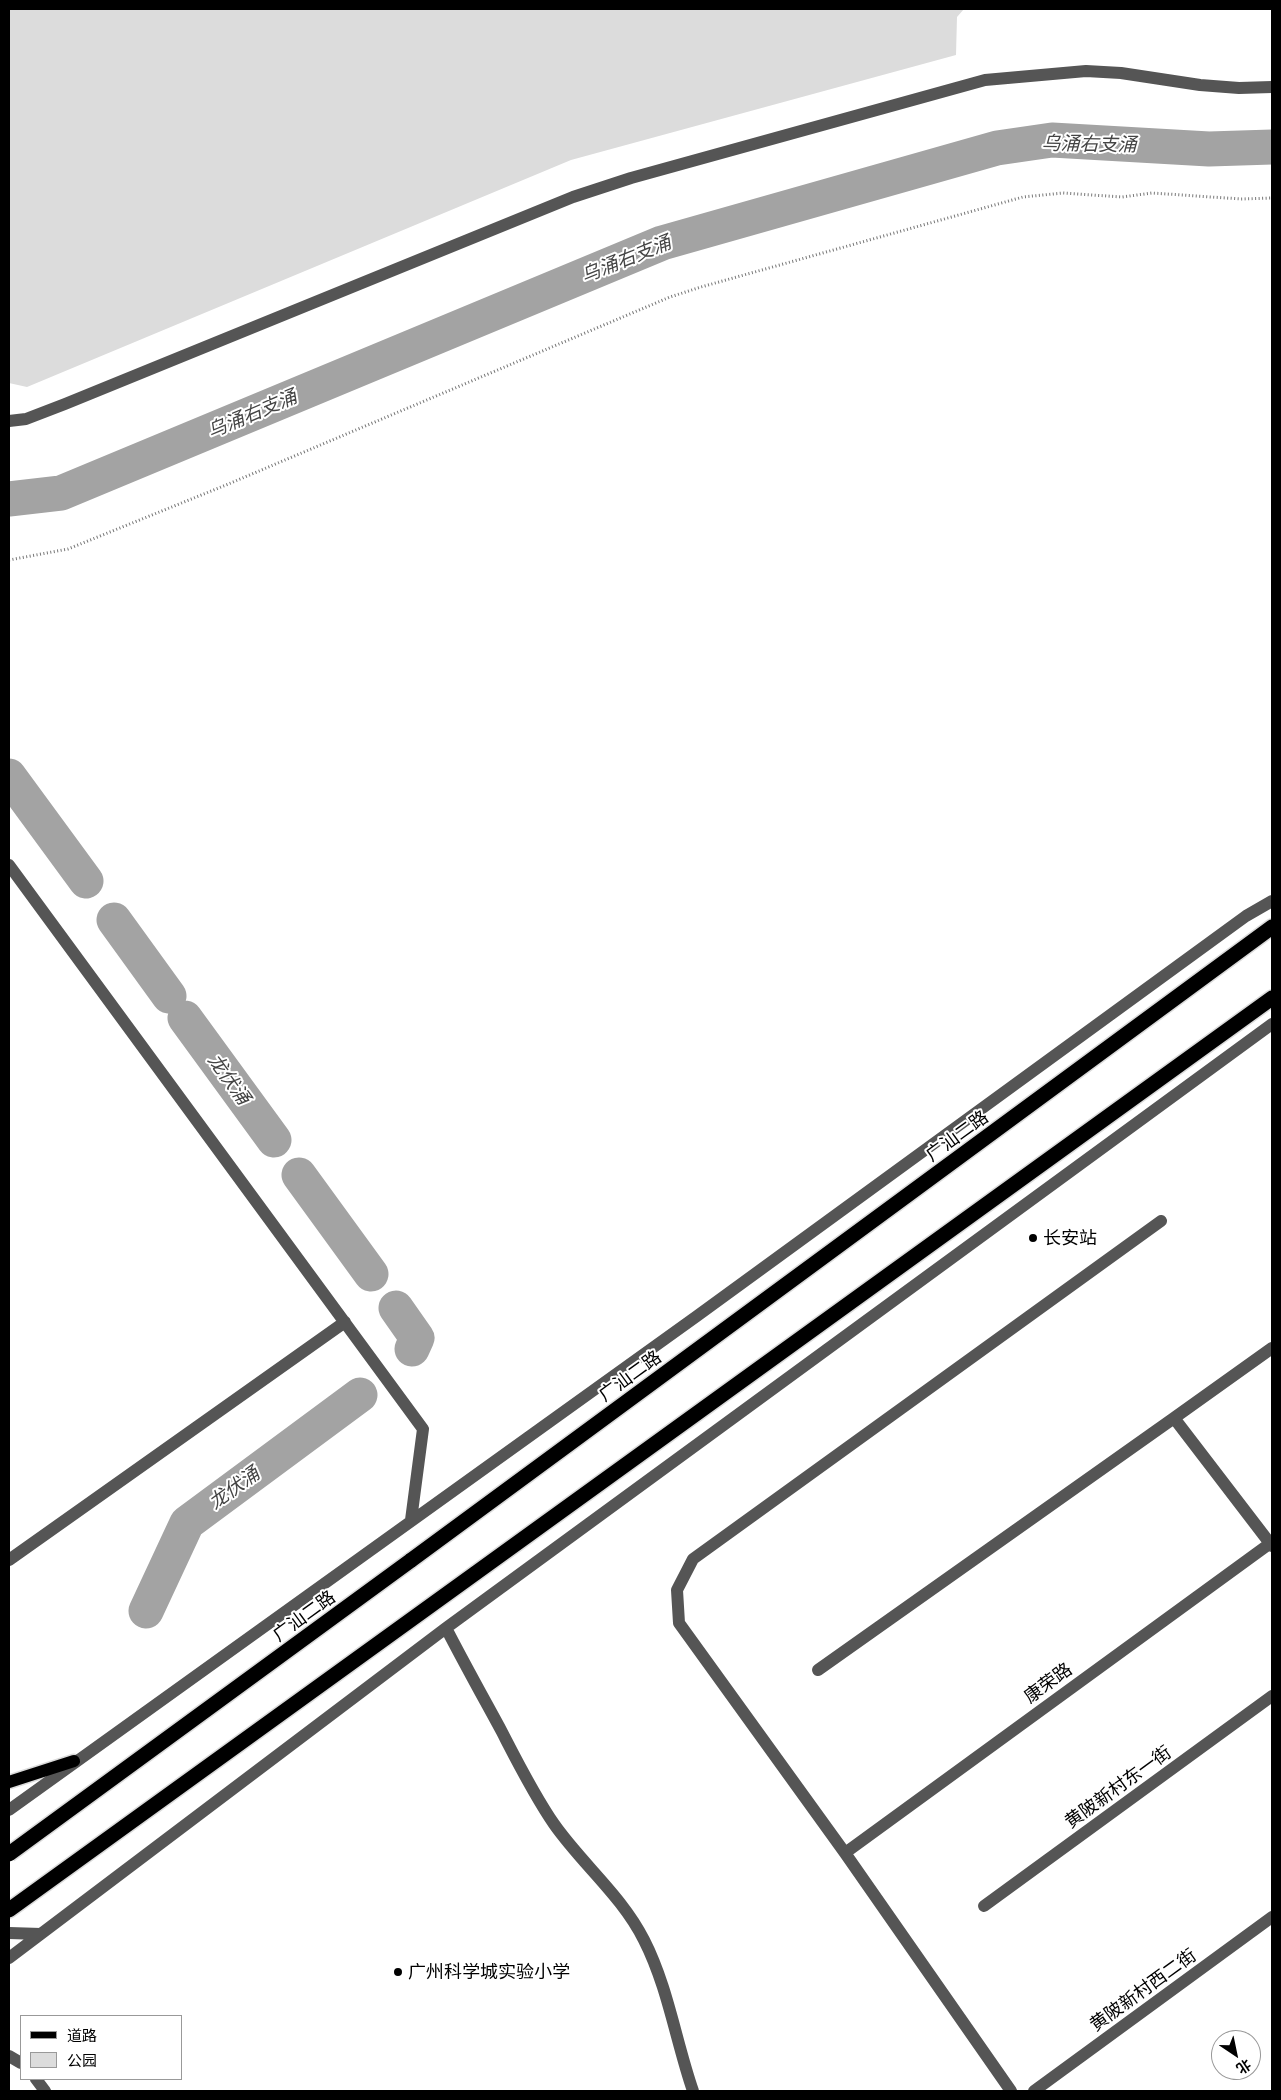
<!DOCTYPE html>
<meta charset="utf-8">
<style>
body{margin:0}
#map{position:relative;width:1281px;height:2100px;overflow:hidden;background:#fff;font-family:Ubuntu,"Noto Sans SC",sans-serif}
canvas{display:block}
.frame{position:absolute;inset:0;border:10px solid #000;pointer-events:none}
.legend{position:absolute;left:20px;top:2015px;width:162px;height:65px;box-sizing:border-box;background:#fff;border:1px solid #999;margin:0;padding:6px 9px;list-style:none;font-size:15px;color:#000}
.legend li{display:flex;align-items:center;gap:10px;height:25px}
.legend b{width:25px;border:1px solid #999}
.north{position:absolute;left:1211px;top:2030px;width:50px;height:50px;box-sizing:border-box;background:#fff;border:1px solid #999;border-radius:50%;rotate:146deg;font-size:14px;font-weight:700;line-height:20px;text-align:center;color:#000}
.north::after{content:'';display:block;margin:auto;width:18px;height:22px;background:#000;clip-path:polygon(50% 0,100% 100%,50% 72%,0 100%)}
</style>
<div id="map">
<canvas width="1281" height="2100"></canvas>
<div class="frame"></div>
<ul class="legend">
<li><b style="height:6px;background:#000"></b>道路</li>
<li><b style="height:14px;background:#dcdcdc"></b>公园</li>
</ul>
<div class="north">北</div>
</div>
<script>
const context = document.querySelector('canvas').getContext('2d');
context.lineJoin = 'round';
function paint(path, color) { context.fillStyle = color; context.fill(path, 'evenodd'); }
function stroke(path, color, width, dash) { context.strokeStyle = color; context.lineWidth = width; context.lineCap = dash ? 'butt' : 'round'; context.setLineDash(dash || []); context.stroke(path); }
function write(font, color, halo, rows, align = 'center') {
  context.font = font + ' Ubuntu,"Noto Sans SC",sans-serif'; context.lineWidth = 4; context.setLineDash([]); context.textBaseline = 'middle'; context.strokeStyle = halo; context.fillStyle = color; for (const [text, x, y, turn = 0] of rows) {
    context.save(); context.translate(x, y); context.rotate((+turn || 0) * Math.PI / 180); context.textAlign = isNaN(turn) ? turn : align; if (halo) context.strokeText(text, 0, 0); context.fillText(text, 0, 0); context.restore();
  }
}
const green = new Path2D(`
 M9 9H964L957 17 956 55 571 160 27 387 9 383Z`);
const river = new Path2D(`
 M9 499 61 493 662 243 997 148 1052 140 1209 149 1272 147
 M9 776 86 881
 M114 920 169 996
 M185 1018 274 1140
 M299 1175 371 1274
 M396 1308 417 1338 412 1349
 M146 1611 187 1523 360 1395`);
const path = new Path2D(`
 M9 560 68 549 226 485 670 297 701 287 1023 197 1063 193 1122 197 1152 193 1241 199 1272 198`);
const minor = new Path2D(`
 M9 421 26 419 65 404 573 197 631 178 985 80 1086 71 1121 73 1200 85 1239 88 1272 87
 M9 865 423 1429 411 1520
 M1272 1348 1174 1418 1272 1546
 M9 1560 345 1322
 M446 1628C464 1663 483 1697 502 1732 518 1763 534 1795 554 1824 582 1864 622 1896 644 1940 668 1987 676 2042 693 2091
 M818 1670 1174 1418
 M9 1810 697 1316 1246 916 1272 901
 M845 1853 1272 1542
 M984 1906 1272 1696
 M9 1933 41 1934
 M9 1958 446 1628 1272 1024
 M9 2056 21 2063
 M36 2079 45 2091
 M1011 2091 845 1853 679 1623 677 1590 693 1559 1161 1221
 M1034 2091 1272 1917`);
const major = new Path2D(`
 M9 1782 74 1761`);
const highway = new Path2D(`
 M410 1561 1272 927
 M9 1910 1272 998`);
const highwayBridge = new Path2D(`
 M9 1854 410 1561`);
const markers = [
 [1033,1238,5,"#000"],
 [398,1972,5,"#000"]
];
const streetNames = [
 ["广汕二路",957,1136,-36],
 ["广汕二路",630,1376,-36],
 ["广汕二路",304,1616,-36],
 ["康荣路",1048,1683,-36],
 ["黄陂新村东一街",1118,1787,-36],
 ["黄陂新村西二街",1143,1990,-36]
];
const poiNames = [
 ["长安站",1043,1238],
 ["广州科学城实验小学",408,1972]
];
const waterNames = [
 ["乌涌右支涌",1089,144,1],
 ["乌涌右支涌",626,259,-22],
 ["乌涌右支涌",252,414,-23],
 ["龙伏涌",229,1079,54],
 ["龙伏涌",234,1488,-36]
];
paint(green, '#dcdcdc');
stroke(river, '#a3a3a3', 35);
stroke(major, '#dbdbdb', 15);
stroke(highway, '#dbdbdb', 18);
stroke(path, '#777', 3, [1, 2.5]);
stroke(minor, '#555', 12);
stroke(major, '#000', 12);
stroke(highway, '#000', 15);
stroke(highwayBridge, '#dbdbdb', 18, []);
stroke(highwayBridge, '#000', 15);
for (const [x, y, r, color] of markers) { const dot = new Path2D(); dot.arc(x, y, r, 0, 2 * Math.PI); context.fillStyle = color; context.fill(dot); stroke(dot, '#fff', 2); }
write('18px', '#000', '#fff', streetNames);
write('18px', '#000', '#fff', poiNames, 'left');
write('italic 19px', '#444', '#fff', waterNames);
</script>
